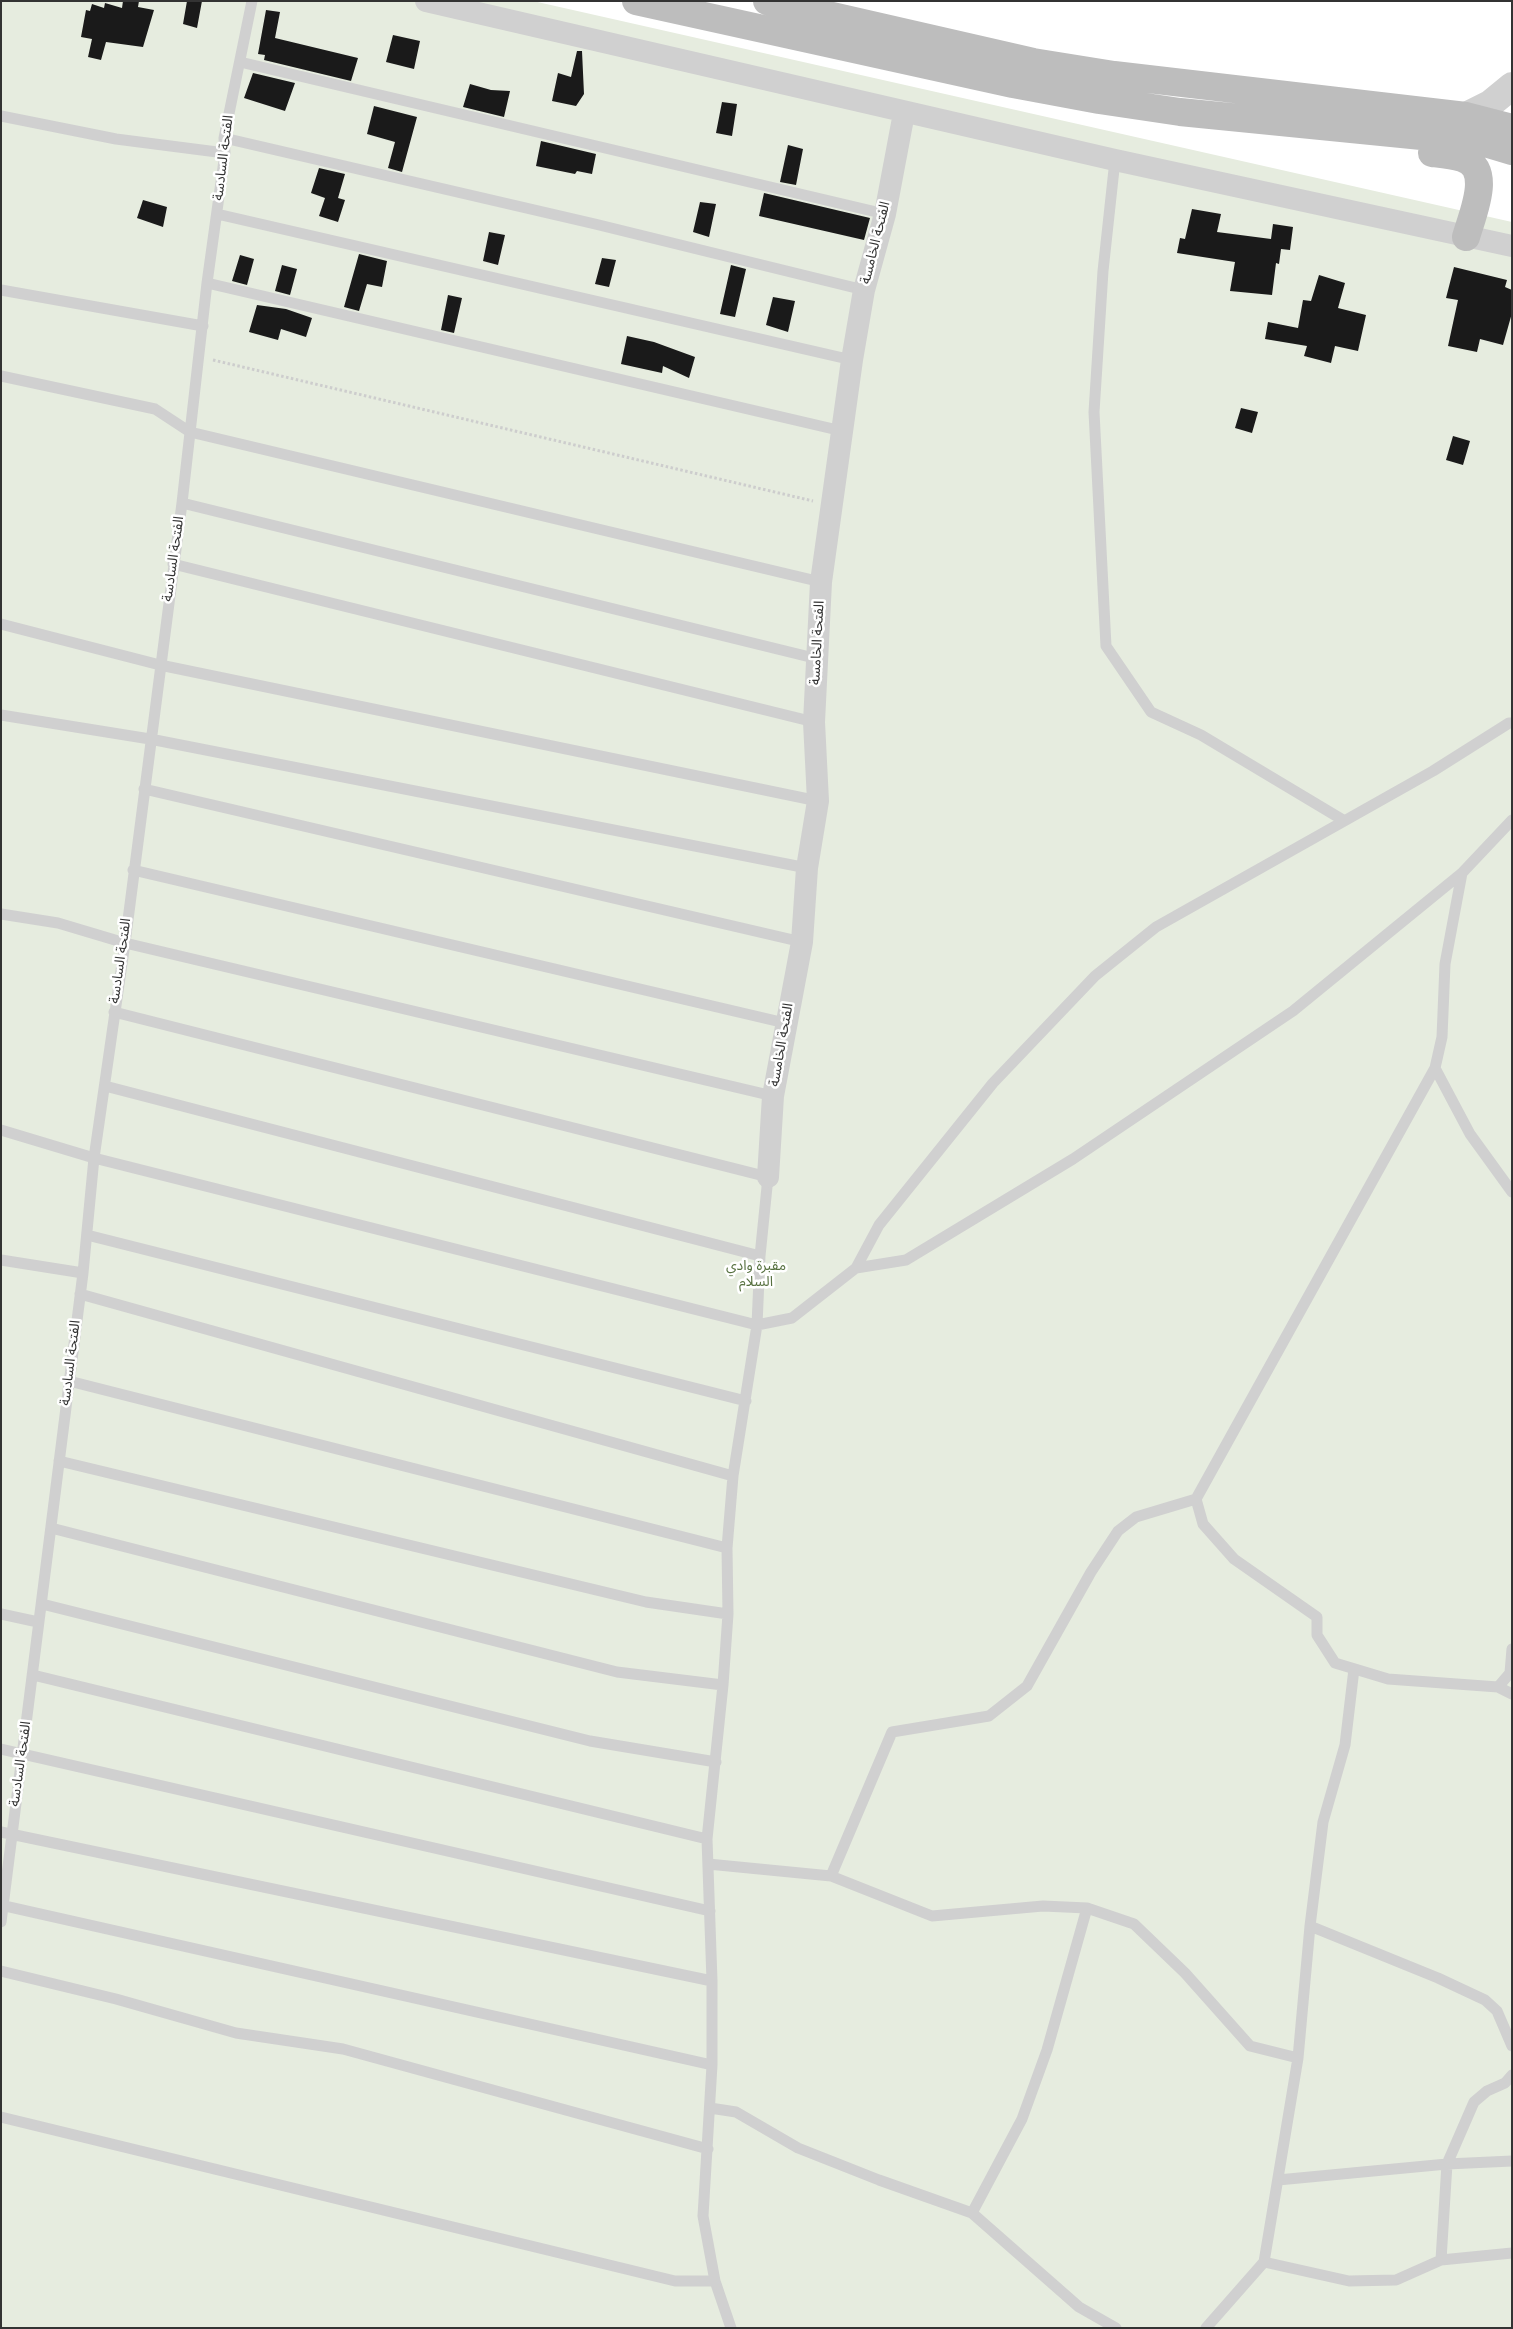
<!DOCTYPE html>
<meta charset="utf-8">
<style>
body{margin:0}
#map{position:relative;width:1513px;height:2329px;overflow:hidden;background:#fff;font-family:"Nunito Sans",sans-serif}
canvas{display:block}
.frame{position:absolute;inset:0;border:2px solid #333;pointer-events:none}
</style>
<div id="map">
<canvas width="1513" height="2329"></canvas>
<div class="frame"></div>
</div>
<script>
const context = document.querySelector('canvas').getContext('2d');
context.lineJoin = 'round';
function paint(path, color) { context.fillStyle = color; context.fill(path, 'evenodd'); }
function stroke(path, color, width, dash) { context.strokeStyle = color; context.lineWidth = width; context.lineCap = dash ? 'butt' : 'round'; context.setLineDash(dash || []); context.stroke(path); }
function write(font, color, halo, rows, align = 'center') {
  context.font = font + ' "Nunito Sans","Noto Sans Arabic",sans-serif'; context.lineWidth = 5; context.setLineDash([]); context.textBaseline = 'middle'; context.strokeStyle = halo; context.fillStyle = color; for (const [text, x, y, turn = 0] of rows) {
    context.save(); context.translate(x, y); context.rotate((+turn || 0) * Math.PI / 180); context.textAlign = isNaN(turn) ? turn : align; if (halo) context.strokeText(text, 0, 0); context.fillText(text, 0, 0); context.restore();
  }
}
const green = new Path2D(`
 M1 1H533L1512 222V2328H1Z`);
const building = new Path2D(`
 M123 1H139L138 7 154 10 143 47 106 42 101 60 88 57 92 39 81 37 86 10 90 11 92 4 104 8 105 3 122 8Z
 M187 1H202L197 28 183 24Z
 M266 10 280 12 275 38 358 58 351 81 264 60 265 55 258 54Z
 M393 35 420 41 414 69 386 62Z
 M577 51H582L584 94 576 106 552 101 558 73 571 77Z
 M253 73 295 83 285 111 244 98Z
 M470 84 491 90 510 91 504 117 463 107Z
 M722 102 737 104 732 136 716 133Z
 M374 106 417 117 402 172 388 168 395 142 367 134Z
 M541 141 596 154 592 174 577 171 575 174 536 166Z
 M788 145 803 149 796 185 780 182Z
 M319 168 345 174 338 198 345 200 338 222 319 216 325 198 311 193Z
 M764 193 870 218 864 240 759 216Z
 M143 200 167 207 163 227 137 218Z
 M700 202 716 204 709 237 693 232Z
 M1192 209 1221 214 1217 232 1271 239 1273 224 1293 227 1290 250 1281 249 1279 264 1276 263 1272 295 1230 291 1235 262 1177 253 1180 238 1185 239Z
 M489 232 505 235 498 265 483 261Z
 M359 254 387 261 382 287 367 284 359 311 344 307Z
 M240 255 254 259 247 285 232 281Z
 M602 258 616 260 609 287 595 284Z
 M282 265 297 269 290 295 275 291Z
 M731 265 746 269 735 317 720 314Z
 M1454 267 1507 280 1505 287 1512 290V313L1503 345 1480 339 1477 352 1448 346 1458 300 1446 298Z
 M1319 275 1345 283 1338 308 1366 315 1358 351 1335 346 1331 363 1304 356 1307 346 1265 339 1268 322 1298 328 1303 300 1311 301Z
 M448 295 462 298 454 333 441 330Z
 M773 297 795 301 788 332 766 325Z
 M257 305 286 309 312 318 306 337 281 329 278 340 249 332Z
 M627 336 654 342 695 357 689 378 663 366 662 373 621 364Z
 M1241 408 1258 412 1252 433 1235 428Z
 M1453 436 1470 441 1463 465 1446 460Z`);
const path = new Path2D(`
 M213 360 813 501`);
const service = new Path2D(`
 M240 62 885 214
 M1 116 116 139 225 153
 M224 138 595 224 864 290
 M1115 160 1103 271 1094 412 1106 646 1151 712 1201 735 1343 820
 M217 214 852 360
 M207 283 842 431
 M1 290 203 326
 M1 376 155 409 190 432 821 582
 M182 503 818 659
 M173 564 814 722
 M1 624 160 665 818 801
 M1 715 150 739 807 868
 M144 789 802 942
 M133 870 785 1023
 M1462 873 1445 964 1442 1037 1435 1068 1470 1134 1512 1192
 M1 914 58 923 125 943 773 1096
 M114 1012 768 1177 760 1256 757 1325 733 1476 727 1548 728 1614 723 1685 707 1839 712 1981V2065L703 2216 715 2281 731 2328
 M1435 1068 1196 1499 1203 1524 1234 1559 1317 1617V1635L1335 1663 1388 1679 1498 1687 1510 1673 1512 1649
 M105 1086 760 1256
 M1 1130 94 1158 757 1325 792 1318 856 1268 906 1260 1073 1159 1293 1011 1462 873 1512 820
 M87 1235 746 1401
 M1 1260 83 1273
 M856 1268 879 1225 993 1083 1095 976 1156 927 1433 771 1509 723H1512
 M80 1294 733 1476
 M69 1381 727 1548
 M59 1461 646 1602 728 1614
 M51 1528 617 1672 723 1685
 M42 1604 590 1741 716 1762
 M1 1614 38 1622
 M33 1675 707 1839
 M1498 1687 1512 1694
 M1 1749 710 1911
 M1 1832 712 1981
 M708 1864 831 1876 932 1916 1043 1906 1087 1908 1134 1924 1185 1973 1250 2046 1298 2058
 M831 1876 892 1732 989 1716 1027 1686 1091 1572 1118 1531 1136 1517 1196 1499
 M1 1905 712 2065
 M1 1922 83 1273 94 1158 125 943 182 503 207 283 225 153 224 138 252 1
 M1310 1926 1438 1978 1485 2000 1497 2011 1512 2046
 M1 1971 116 1999 236 2033 343 2049 708 2149
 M710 2108 736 2112 798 2148 879 2180 972 2213 1079 2307 1116 2328
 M1 2117 675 2281H715
 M1278 2180 1447 2164 1512 2161
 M972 2213 1022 2119 1047 2050 1087 1908
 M1441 2260 1447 2164 1474 2102 1487 2091 1505 2083 1512 2075
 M1264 2262 1349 2281 1396 2280 1441 2260 1512 2253
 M1206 2328 1264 2262 1298 2058 1310 1926 1323 1822 1345 1745 1354 1669`);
const minor = new Path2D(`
 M426 1 1115 160 1512 246
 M768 1177 773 1096 802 942 807 868 818 801 814 722 821 582 852 360 864 290 885 214 904 113`);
const tertiary = new Path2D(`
 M1466 116 1490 104 1512 86`);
const secondary = new Path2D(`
 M636 1 1013 84 1099 100 1180 112 1482 142 1512 151
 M767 1 1033 62 1114 75 1466 116 1512 128
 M1432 153C1441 154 1453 155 1462 158 1494 168 1472 215 1466 237`);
const streetNames = [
 ["الفتحة السادسة",224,158,-83],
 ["الفتحة الخامسة",876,243,-76],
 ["الفتحة السادسة",174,559,-82],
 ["الفتحة الخامسة",818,643,-87],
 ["الفتحة السادسة",121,961,-82],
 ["الفتحة الخامسة",782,1045,-80],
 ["الفتحة السادسة",71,1363,-83],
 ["الفتحة السادسة",21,1764,-82]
];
const parkNames = [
 ["مقبرة وادي",756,1267],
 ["السلام",756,1283]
];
paint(green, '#e6ecdf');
paint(building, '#1a1a1a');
stroke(path, '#cdcdcd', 3, [2.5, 2.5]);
stroke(service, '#d0d0d0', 11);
stroke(minor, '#d0d0d0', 22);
stroke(tertiary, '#d0d0d0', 28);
stroke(secondary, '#bdbdbd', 28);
write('14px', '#333', '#fff', streetNames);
write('14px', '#56703f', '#fff', parkNames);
</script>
